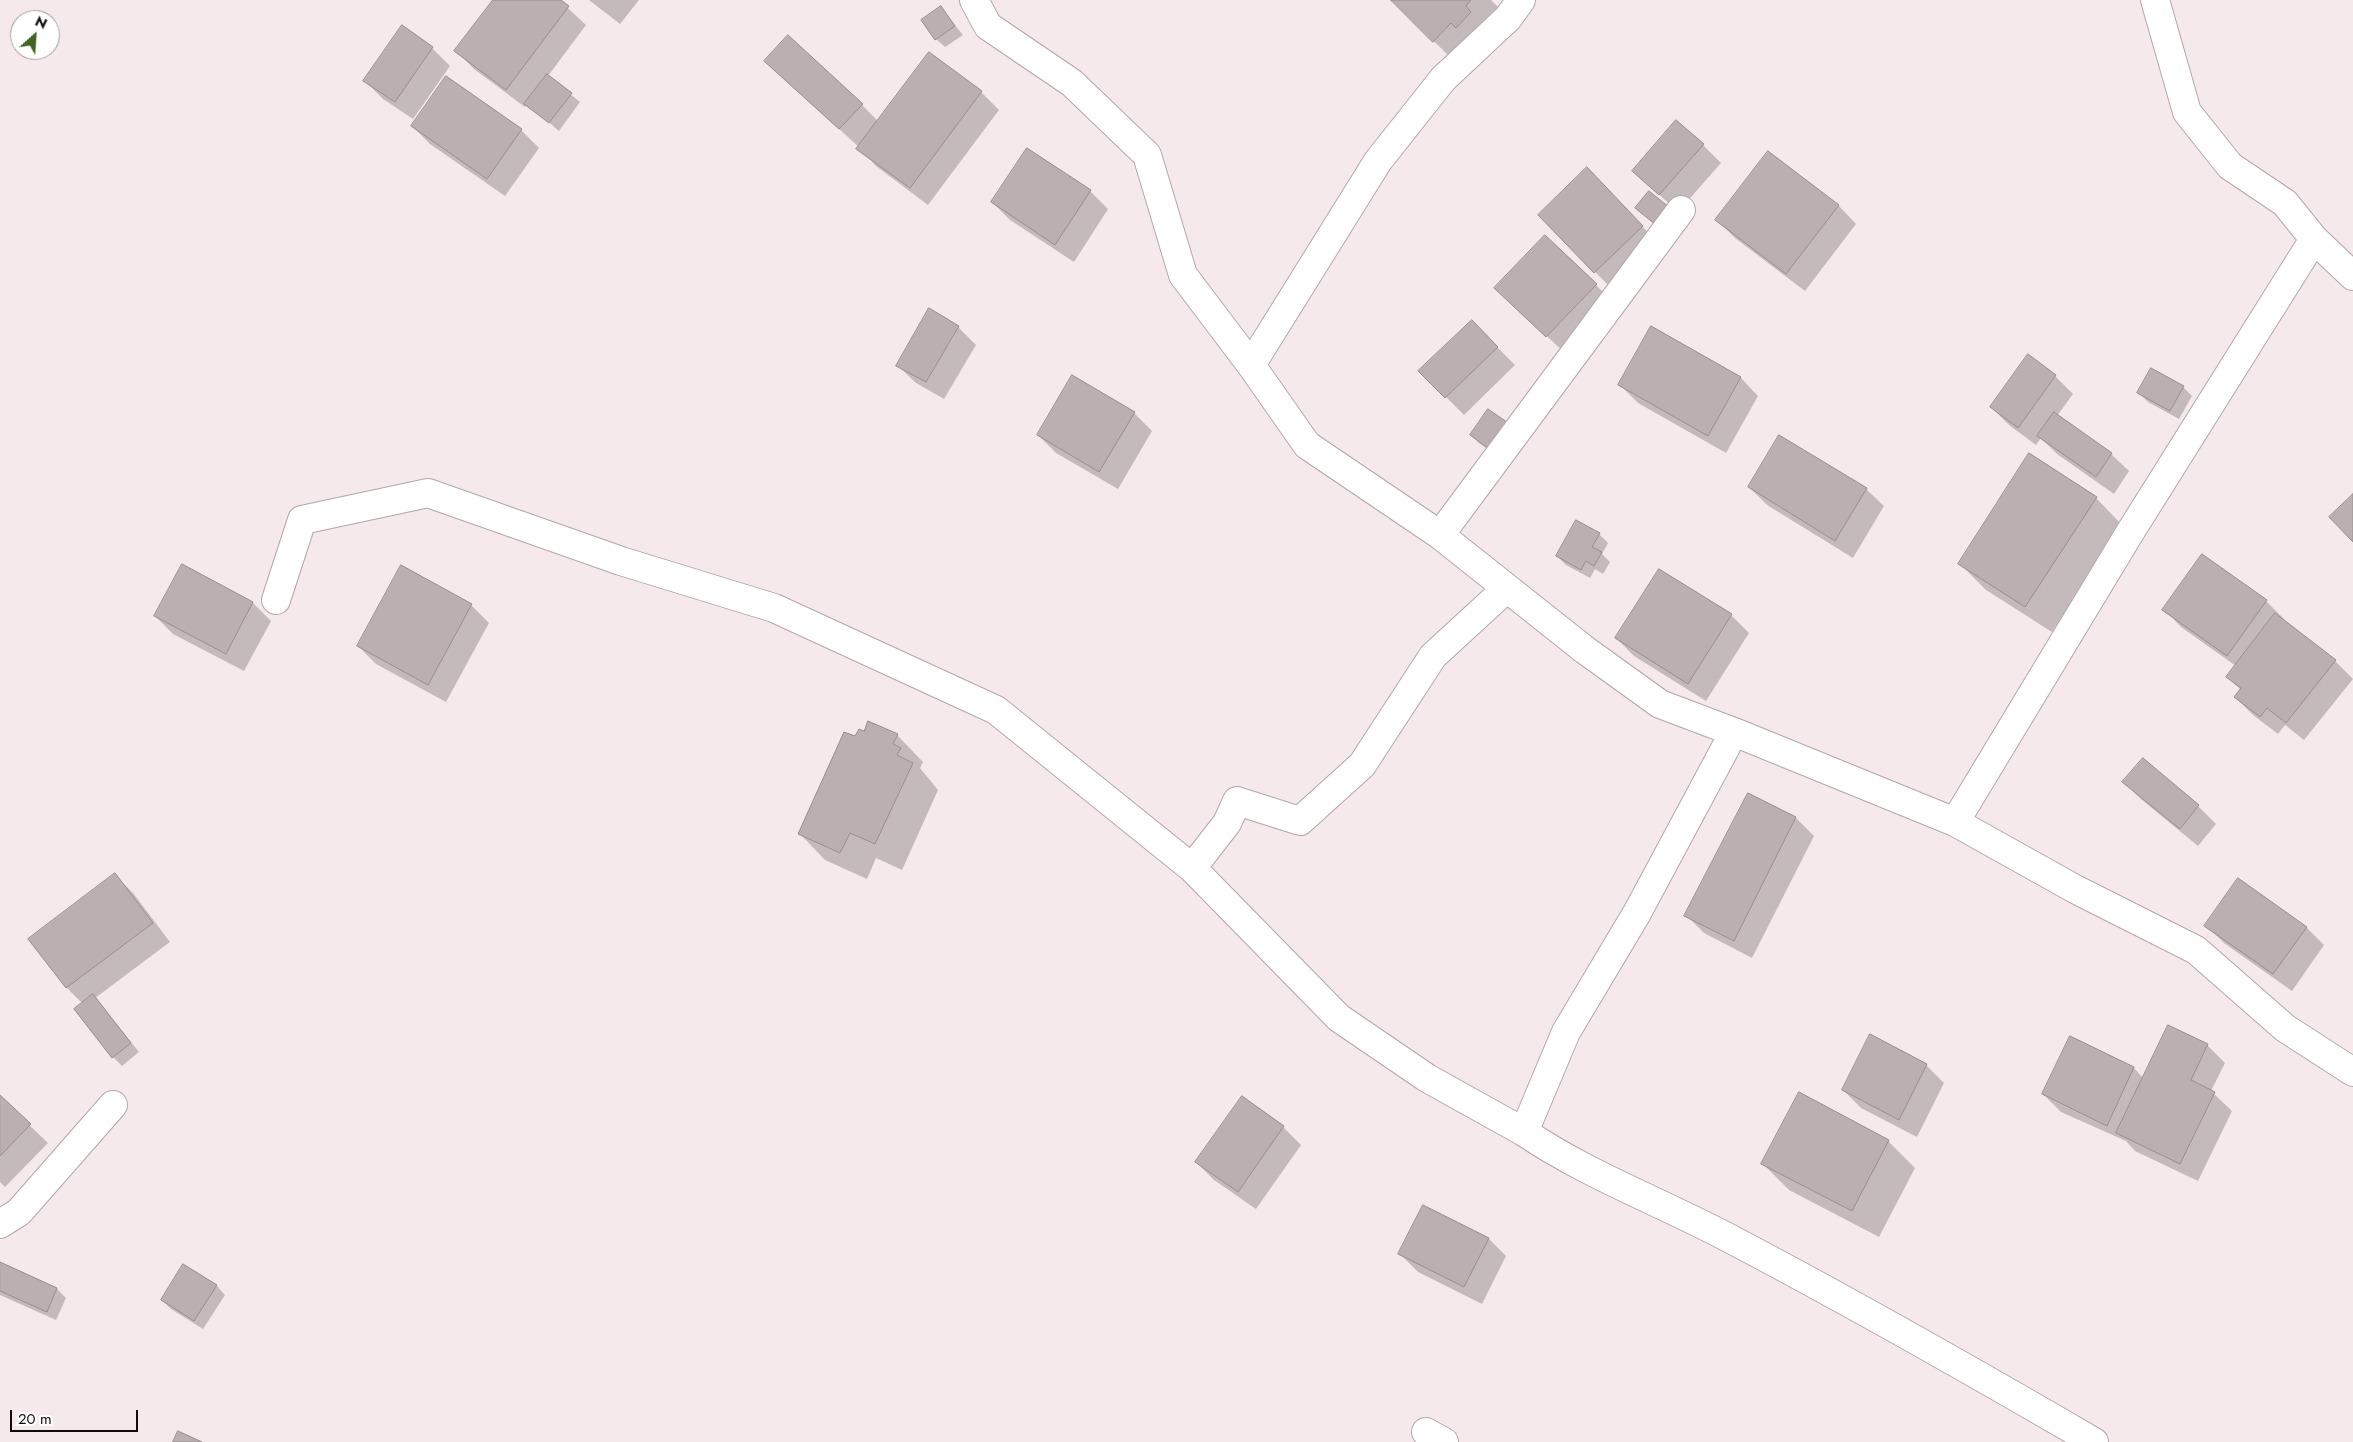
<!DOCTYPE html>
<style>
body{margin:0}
#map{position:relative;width:2353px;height:1442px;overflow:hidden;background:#f6e9ec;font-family:Jost,sans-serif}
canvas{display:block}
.north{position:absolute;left:10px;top:10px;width:50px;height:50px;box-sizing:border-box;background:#fff;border:1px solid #9f9d9d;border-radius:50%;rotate:26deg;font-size:14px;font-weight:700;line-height:20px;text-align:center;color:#0f0b0b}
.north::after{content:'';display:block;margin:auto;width:18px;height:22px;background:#3f651f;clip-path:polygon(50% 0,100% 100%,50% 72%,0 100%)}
.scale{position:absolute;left:10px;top:1410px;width:128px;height:22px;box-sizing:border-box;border:2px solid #0f0b0b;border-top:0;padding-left:6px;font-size:15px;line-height:18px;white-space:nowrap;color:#0f0b0b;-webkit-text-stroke:4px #fff;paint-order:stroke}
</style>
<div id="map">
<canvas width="2353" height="1442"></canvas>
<div class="north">N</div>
<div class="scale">20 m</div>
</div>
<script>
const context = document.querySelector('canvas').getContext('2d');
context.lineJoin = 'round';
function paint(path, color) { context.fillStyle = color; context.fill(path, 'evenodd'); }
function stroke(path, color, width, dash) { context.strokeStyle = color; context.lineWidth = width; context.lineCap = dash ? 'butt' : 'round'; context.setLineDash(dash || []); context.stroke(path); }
const shadow = new Path2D(`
 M494 0H559L586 25 548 76 580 102 559 131 527 104 525 107 474 69 456 51Z
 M589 0H639L620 24Z
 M1392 0H1491L1499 8 1452 59Z
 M941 8 963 35 945 47 936 39Z
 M432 48 450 66 413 119 383 99 365 81Z
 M784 79 862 105 878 121 981 92 999 110 928 205 876 166 859 147Z
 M412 126 521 130 539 148 505 196 430 144Z
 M1703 145 1721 163 1678 212 1634 171Z
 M1027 150 1090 191 1108 209 1074 262 1010 220 992 202Z
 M1769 152 1839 206 1856 224 1805 291 1735 238 1717 220Z
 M1605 187 1660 245 1613 290 1539 215Z
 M1596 285 1614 303 1565 353 1514 306Z
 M1471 321 1515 365 1464 415 1420 371Z
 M958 327 976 345 944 399 916 383 898 366Z
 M1651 328 1741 378 1758 396 1726 453 1638 403 1620 385Z
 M2055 376 2073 394 2057 416 2111 454 2129 471 2114 494 2057 454 2041 438 2036 445 2009 425 1991 407Z
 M2183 387 2192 396 2179 419 2148 402 2139 393Z
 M1134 413 1152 431 1118 489 1056 453 1038 435Z
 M1471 435 1508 463 1480 444Z
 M1749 487 1866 489 1884 506 1853 558 1767 505Z
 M2096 498 2122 525 2052 632 1986 590 1960 564Z
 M1599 534 1608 543 1602 554 1610 562 1603 574 1595 569 1590 578 1566 565 1557 556Z
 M2203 555 2266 601 2284 619 2283 621 2335 661 2353 679 2304 740 2285 725 2278 734 2253 715 2235 697 2241 690 2227 677 2236 666 2181 627 2164 609Z
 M182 566 253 603 271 621 244 671 173 634 155 616Z
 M471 605 489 623 446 702 376 664 358 646Z
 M1731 615 1749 633 1706 701 1634 656 1616 638Z
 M865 733 897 735 923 762 920 768 938 790 902 870 876 858 867 879 825 860 799 833 856 738Z
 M2143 760 2198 806 2216 824 2198 846 2142 800 2124 782Z
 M1748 794 1796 818 1814 836 1752 958 1704 933 1686 915Z
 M115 875 133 893 170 942 95 998 139 1052 122 1066 113 1057 83 1004 67 988 29 939Z
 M2239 880 2307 928 2324 945 2292 991 2224 943 2206 925Z
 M2070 1038 2134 1068 2143 1078 2207 1045 2225 1063 2211 1091 2232 1111 2198 1181 2135 1151 2126 1141 2061 1112 2043 1094Z
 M1926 1065 1944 1083 1917 1137 1861 1108 1843 1090Z
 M0 1097 48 1143 5 1187 0 1182Z
 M1242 1098 1283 1127 1301 1145 1256 1209 1214 1180 1196 1162Z
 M1888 1141 1915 1168 1879 1237 1789 1190 1763 1164Z
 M1489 1239 1506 1256 1482 1304 1418 1272 1400 1254Z
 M0 1264 57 1289 66 1298 56 1320 0 1295Z
 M184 1265 217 1286 225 1295 203 1329 171 1309 162 1300Z`);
const building = new Path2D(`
 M493 0H561L569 6 506 90 454 51Z
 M1391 0H1471L1466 6 1471 12 1456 28 1451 23 1433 42Z
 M941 6 955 26 935 40 921 20Z
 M402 25 433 47 395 102 363 81Z
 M788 35 863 104 839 129 764 61Z
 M929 52 982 91 910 188 856 149Z
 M547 74 572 93 549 123 524 104Z
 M446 76 522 129 487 179 411 126Z
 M1676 120 1704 144 1659 195 1632 171Z
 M1027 148 1091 190 1055 245 991 202Z
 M1768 151 1839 205 1786 274 1715 220Z
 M1587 167 1643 226 1594 273 1538 215Z
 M1649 191 1670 208 1656 225 1635 208Z
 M1545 235 1597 284 1546 337 1494 288Z
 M929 308 959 326 926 382 896 366Z
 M1472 320 1498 347 1445 398 1418 371Z
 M1651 326 1741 377 1708 436 1618 385Z
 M2028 354 2056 375 2018 428 1990 407Z
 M2151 368 2184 386 2170 411 2137 393Z
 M1072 375 1135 412 1099 472 1037 435Z
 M1488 409 1517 429 1499 456 1470 435Z
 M2054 412 2112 453 2096 477 2037 436Z
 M1779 435 1867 488 1835 541 1748 487Z
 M2029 453 2097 497 2025 607 1958 564Z
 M2353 494V542L2329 517Z
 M1576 520 1600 533 1592 547 1602 552 1594 566 1586 561 1581 570 1556 556Z
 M2202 554 2267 600 2227 656 2162 610Z
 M182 564 253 602 226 654 154 616Z
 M401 565 472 604 428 685 357 646Z
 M1659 569 1732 614 1688 684 1615 638Z
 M2275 613 2336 660 2286 723 2267 708 2260 717 2234 697 2241 688 2226 677Z
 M868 721 898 734 893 744 901 748 897 755 913 763 875 844 850 833 840 853 798 834 844 732 855 736 859 729 864 731Z
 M2143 758 2199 805 2180 829 2122 782Z
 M1748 793 1796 817 1734 941 1684 916Z
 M115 873 153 923 66 988 28 939Z
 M2238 878 2307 927 2273 974 2204 926Z
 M93 994 131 1043 112 1058 74 1009Z
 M2168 1025 2208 1044 2191 1080 2215 1092 2180 1164 2116 1133Z
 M1870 1034 1927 1064 1899 1120 1842 1090Z
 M2070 1036 2134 1067 2107 1126 2042 1094Z
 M1799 1092 1889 1140 1852 1211 1761 1164Z
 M0 1095 31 1124 0 1156Z
 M1242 1096 1284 1126 1238 1192 1195 1162Z
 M1423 1205 1489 1238 1464 1287 1398 1254Z
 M0 1262 57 1288 47 1312 0 1291Z
 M183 1264 217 1285 194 1321 161 1300Z
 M178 1431 202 1442H173Z`);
const minor = new Path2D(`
 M974 0 988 26 1072 83 1147 155 1183 275 1251 365 1307 445 1440 535 1585 650 1660 704 1734 732 1955 822 2075 889 2196 950 2285 1028 2353 1072
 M2155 0 2187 112 2230 166 2285 203 2314 239 2353 276
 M1251 365 1378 161 1443 79 1508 18 1521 0
 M1440 535 1681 210
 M276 600 302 520 428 493 621 561 774 608 996 710 1192 868 1339 1018 1427 1078 1524 1132
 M1734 732 1637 913 1566 1032 1524 1132C1586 1174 1658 1201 1725 1236 1849 1301 1972 1371 2094 1442
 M1955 822 2129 534 2314 239
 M1192 868 1227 823 1237 801 1300 821 1362 765 1433 656 1506 589
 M0 1224 19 1212 113 1105
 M1426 1432 1444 1442`);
paint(shadow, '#0003');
paint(building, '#bbafb2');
stroke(building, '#978c8e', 1);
stroke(minor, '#b3a7a9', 30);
stroke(minor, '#fff', 28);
</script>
